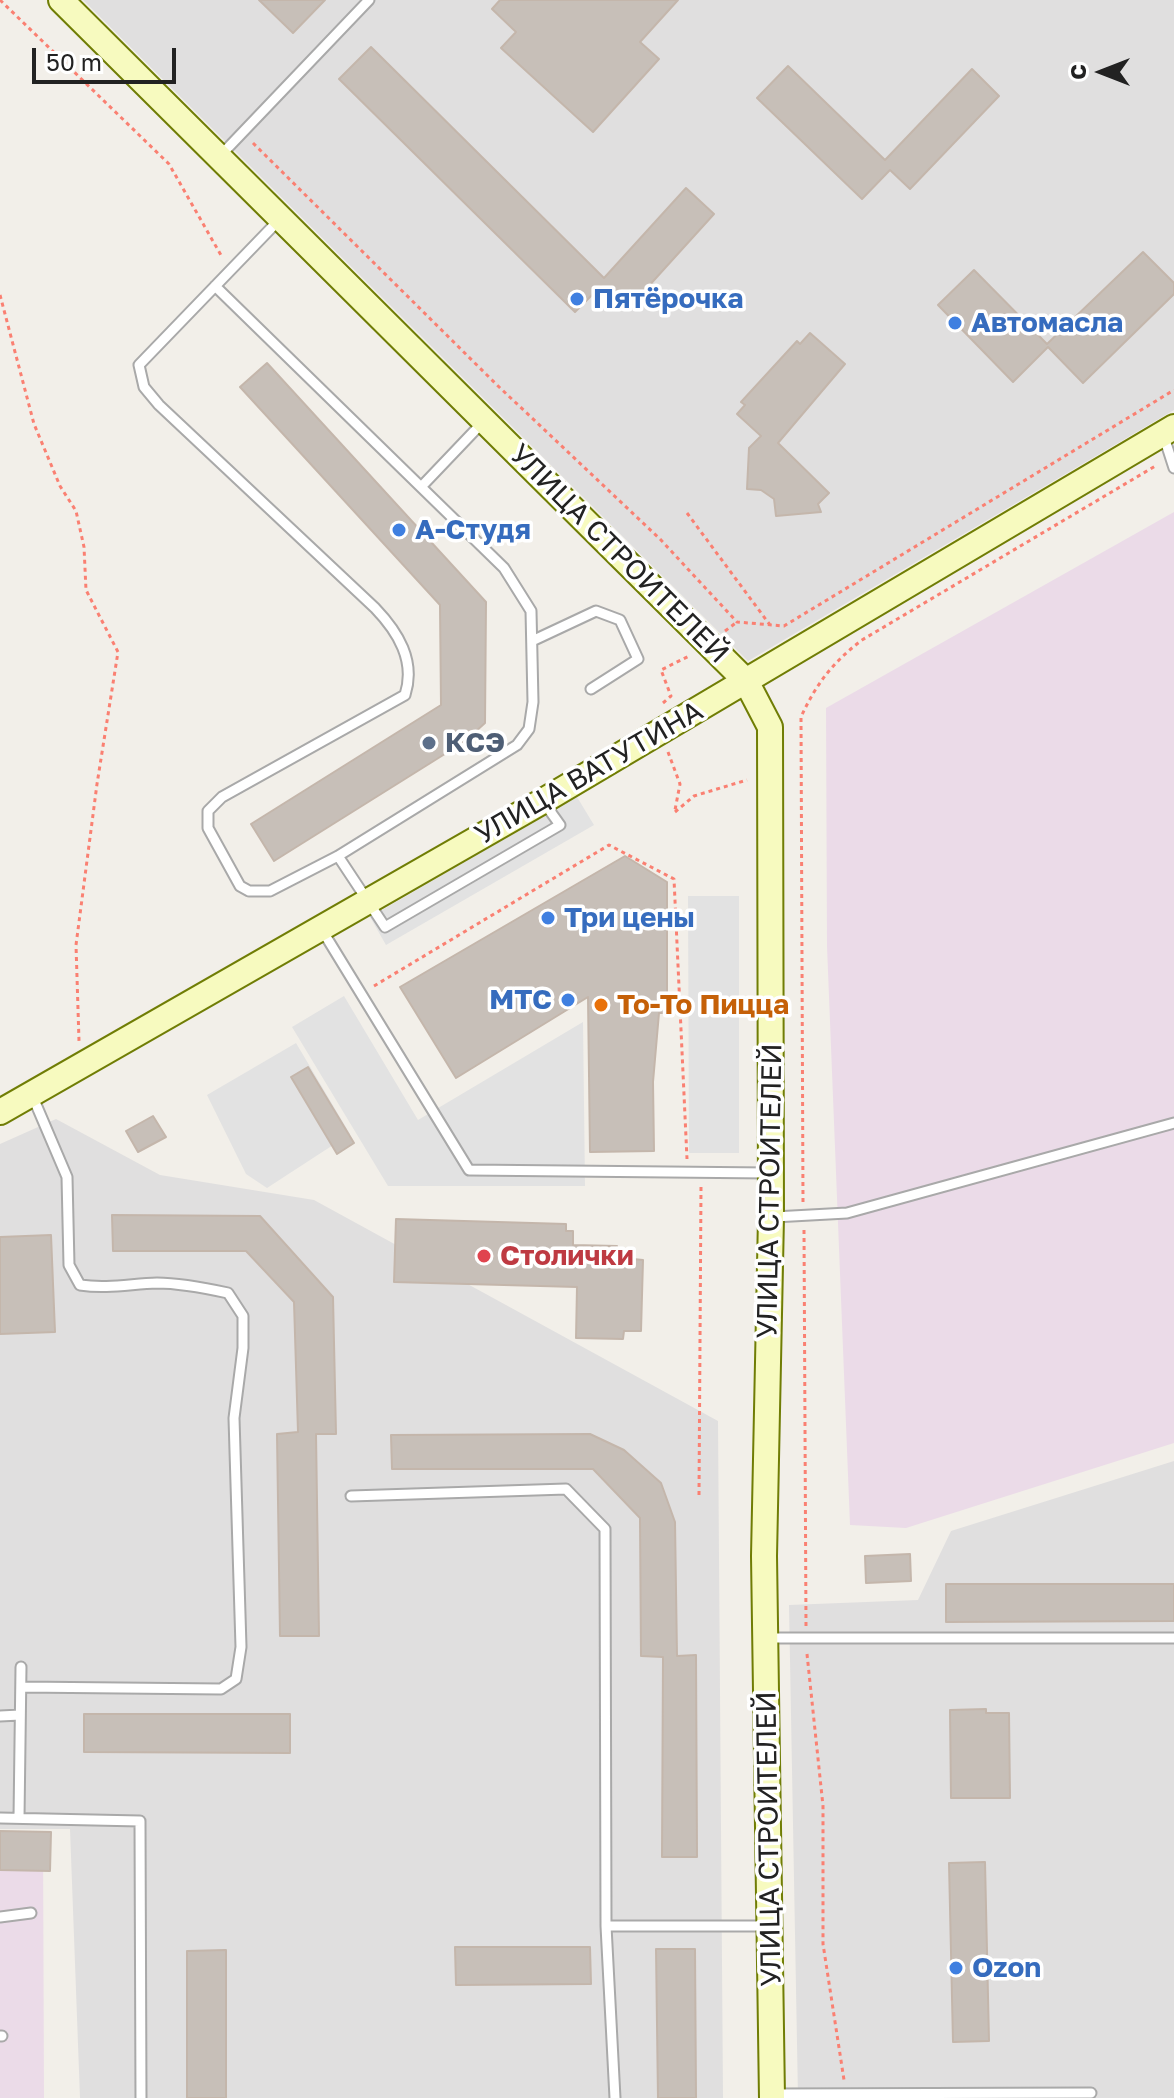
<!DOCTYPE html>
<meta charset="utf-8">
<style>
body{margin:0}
#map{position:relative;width:1174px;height:2098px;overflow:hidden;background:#f2efe9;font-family:"Golos Text",sans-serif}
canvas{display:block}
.north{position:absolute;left:1062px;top:32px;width:80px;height:80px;-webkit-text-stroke:6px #fff;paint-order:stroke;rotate:270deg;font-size:22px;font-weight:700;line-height:32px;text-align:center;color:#222}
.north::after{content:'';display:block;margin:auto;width:28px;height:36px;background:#222;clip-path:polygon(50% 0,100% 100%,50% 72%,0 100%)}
.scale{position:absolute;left:32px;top:48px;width:144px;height:36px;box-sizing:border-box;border:4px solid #222;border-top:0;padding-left:10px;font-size:24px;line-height:28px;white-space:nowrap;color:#222;-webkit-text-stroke:6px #fff;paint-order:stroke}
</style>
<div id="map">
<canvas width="1174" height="2098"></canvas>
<div class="north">С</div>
<div class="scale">50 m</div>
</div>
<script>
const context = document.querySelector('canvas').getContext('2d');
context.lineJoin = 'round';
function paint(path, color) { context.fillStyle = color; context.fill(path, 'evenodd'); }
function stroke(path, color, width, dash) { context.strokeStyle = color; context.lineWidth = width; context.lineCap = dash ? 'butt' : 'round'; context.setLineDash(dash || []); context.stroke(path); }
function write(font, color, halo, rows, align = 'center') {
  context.font = font + ' "Golos Text",sans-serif'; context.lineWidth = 7; context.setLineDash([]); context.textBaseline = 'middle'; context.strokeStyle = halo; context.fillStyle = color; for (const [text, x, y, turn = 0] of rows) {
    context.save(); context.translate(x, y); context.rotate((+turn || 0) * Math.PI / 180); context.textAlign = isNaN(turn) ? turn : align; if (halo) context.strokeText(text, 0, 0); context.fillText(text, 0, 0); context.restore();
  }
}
const residential = new Path2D(`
 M83 0H1174V410L748 661Z
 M56 1119 160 1175 314 1200 718 1421 723 2098H80L70 1829H0V1144Z
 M1174 1461V2098H798L789 1605 918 1600 951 1531Z`);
const industrial = new Path2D(`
 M1174 512V1443L906 1528 850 1525 827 946 826 708Z
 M0 1835H43L44 2098H0Z`);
const parking = new Path2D(`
 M577 797 594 825 386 945 370 917Z
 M688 896H739V1153H689Z
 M344 996 418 1120 583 1022 585 1186H388L292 1027Z
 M296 1043 350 1134 267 1188 246 1174 207 1095Z`);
const building = new Path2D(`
 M259 0H325L293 33Z
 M500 0H678L640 42 659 59 593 132 501 48 516 32 492 9Z
 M371 47 604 278 686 188 714 214 627 310 601 286 575 312 339 79Z
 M788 66 885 160 972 69 999 96 910 189 890 170 862 199 757 98Z
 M1143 252 1174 283V294L1083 383 1048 347 1013 382 938 305 974 270 1047 344Z
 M810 333 845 364 778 443 829 493 818 504 821 512 776 516 774 499 761 490 747 489 749 448 761 436 737 414 745 405 741 402 797 341 800 344Z
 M267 363 486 602 485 723 464 742 274 861 251 824 441 705 440 605 240 387Z
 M625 856 667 882V1013H659L653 1082 654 1151 590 1152 588 997 456 1078 400 987Z
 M308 1067 354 1143 337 1154 291 1077Z
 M153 1116 166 1137 138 1152 126 1131Z
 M112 1215 260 1216 333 1297 336 1434H316L319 1636H280L277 1434 298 1432 294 1302 246 1251H113Z
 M396 1219 566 1224V1231H573V1245L617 1246V1253H633V1259L643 1260 641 1331H624L623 1339 576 1338 577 1287 394 1282Z
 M51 1235 55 1332 0 1334V1237Z
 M590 1434 624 1450 661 1483 675 1522 677 1656 696 1655 697 1857H662L663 1657 641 1656 640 1518 593 1469H392L391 1435Z
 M910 1554 911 1581 866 1583 865 1556Z
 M946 1584H1174V1621L946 1622Z
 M986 1709V1713H1009L1010 1798H951L950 1710Z
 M84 1714H290V1753L84 1752Z
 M0 1831 51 1832 50 1871 0 1870Z
 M985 1862 989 2041 953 2042 949 1863Z
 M455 1947H590L591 1984 456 1985Z
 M656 1949H695L696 2098H658Z
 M226 1950V2098H187V1951Z`);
const path = new Path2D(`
 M0 0 169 164 222 257
 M253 143 497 385 660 539 737 622 784 626 1174 390
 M0 295 34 424 60 486 76 511 84 547 86 590 118 652 97 784 76 945 79 1041
 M687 513 770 625
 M725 631 737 622
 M663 703 671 696 661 670 689 656
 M668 752 680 784 675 810
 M675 812 694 796 747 780
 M374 986 609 845 674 879 687 1159
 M803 1202 801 717C816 684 833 662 862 640L1157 465
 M804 1230 806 1626
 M699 1495 701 1187
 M807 1654 823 1806V1944L844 2080`);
const lane = new Path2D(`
 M221 155 369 0
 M215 286 504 568 531 611 533 702 529 729 517 745 338 856 270 891H249L240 886 208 828V811L222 797 405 695C416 661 398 632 375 608L159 405 144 387 139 365 278 221
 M1164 437 1174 468
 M421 487 482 423
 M532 641 596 611 620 620 638 659 591 689
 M338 856 385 927 560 825 545 804
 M322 930 469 1170 768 1173
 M774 1217 847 1213 1174 1123
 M351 1496 566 1489 605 1529 606 1926
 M766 1638H1174
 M21 1687 221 1689 236 1679 241 1647 234 1418 243 1348V1316L228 1293C205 1288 181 1283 157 1283 130 1284 107 1289 80 1285L69 1265 67 1177 32 1095
 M0 1716 20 1715
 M0 1818 140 1821 141 2098
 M19 1818 21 1667
 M0 1917 31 1913
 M0 2036H2
 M774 2094 1091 2093
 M615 2098 606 1926H767`);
const secondary = new Path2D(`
 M61 0 746 681 770 727 771 1217 764 1556 772 2098
 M0 1112 543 801 1174 427`);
const markers = [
 [577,299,8,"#3f7fe0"],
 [955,323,8,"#3f7fe0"],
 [399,530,8,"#3f7fe0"],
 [429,743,8,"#5c6f8a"],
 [548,918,8,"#3f7fe0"],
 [568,1000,8,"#3f7fe0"],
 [601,1005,8,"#e8710a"],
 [484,1256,8,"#e0444e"],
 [956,1968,8,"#3f7fe0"]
];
const shopNames = [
 ["Пятёрочка",593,299],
 ["Автомасла",971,323],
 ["А-Студя",415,530],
 ["Три цены",564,918],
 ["МТС",552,1000,"right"],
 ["Ozon",972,1968]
];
const streetNames = [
 ["УЛИЦА СТРОИТЕЛЕЙ",619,554,45],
 ["УЛИЦА ВАТУТИНА",589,773,-30],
 ["УЛИЦА СТРОИТЕЛЕЙ",770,1191,-89],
 ["УЛИЦА СТРОИТЕЛЕЙ",769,1839,-91]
];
const serviceNames = [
 ["КСЭ",445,743]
];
const foodNames = [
 ["То-То Пицца",617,1005]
];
const healthNames = [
 ["Столички",500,1256]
];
paint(residential, '#e0dfdf');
paint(industrial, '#ebdbe8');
paint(parking, '#e2e2e2');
paint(building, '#c7bfb8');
stroke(building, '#c4b6ab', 2);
stroke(lane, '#a9a9a9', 13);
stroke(secondary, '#707d05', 28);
stroke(path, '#fa8072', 3, [4, 4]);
stroke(lane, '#fff', 9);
stroke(secondary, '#f7fabf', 24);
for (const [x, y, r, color] of markers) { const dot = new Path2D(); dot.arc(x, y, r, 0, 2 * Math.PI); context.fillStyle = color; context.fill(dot); stroke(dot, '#fff', 3); }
write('bold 28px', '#366cbe', '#fff', shopNames, 'left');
write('28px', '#222', '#fff', streetNames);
write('bold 28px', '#4e5e75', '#fff', serviceNames, 'left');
write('bold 28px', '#c56008', '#fff', foodNames, 'left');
write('bold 28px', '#be3a42', '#fff', healthNames, 'left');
</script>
